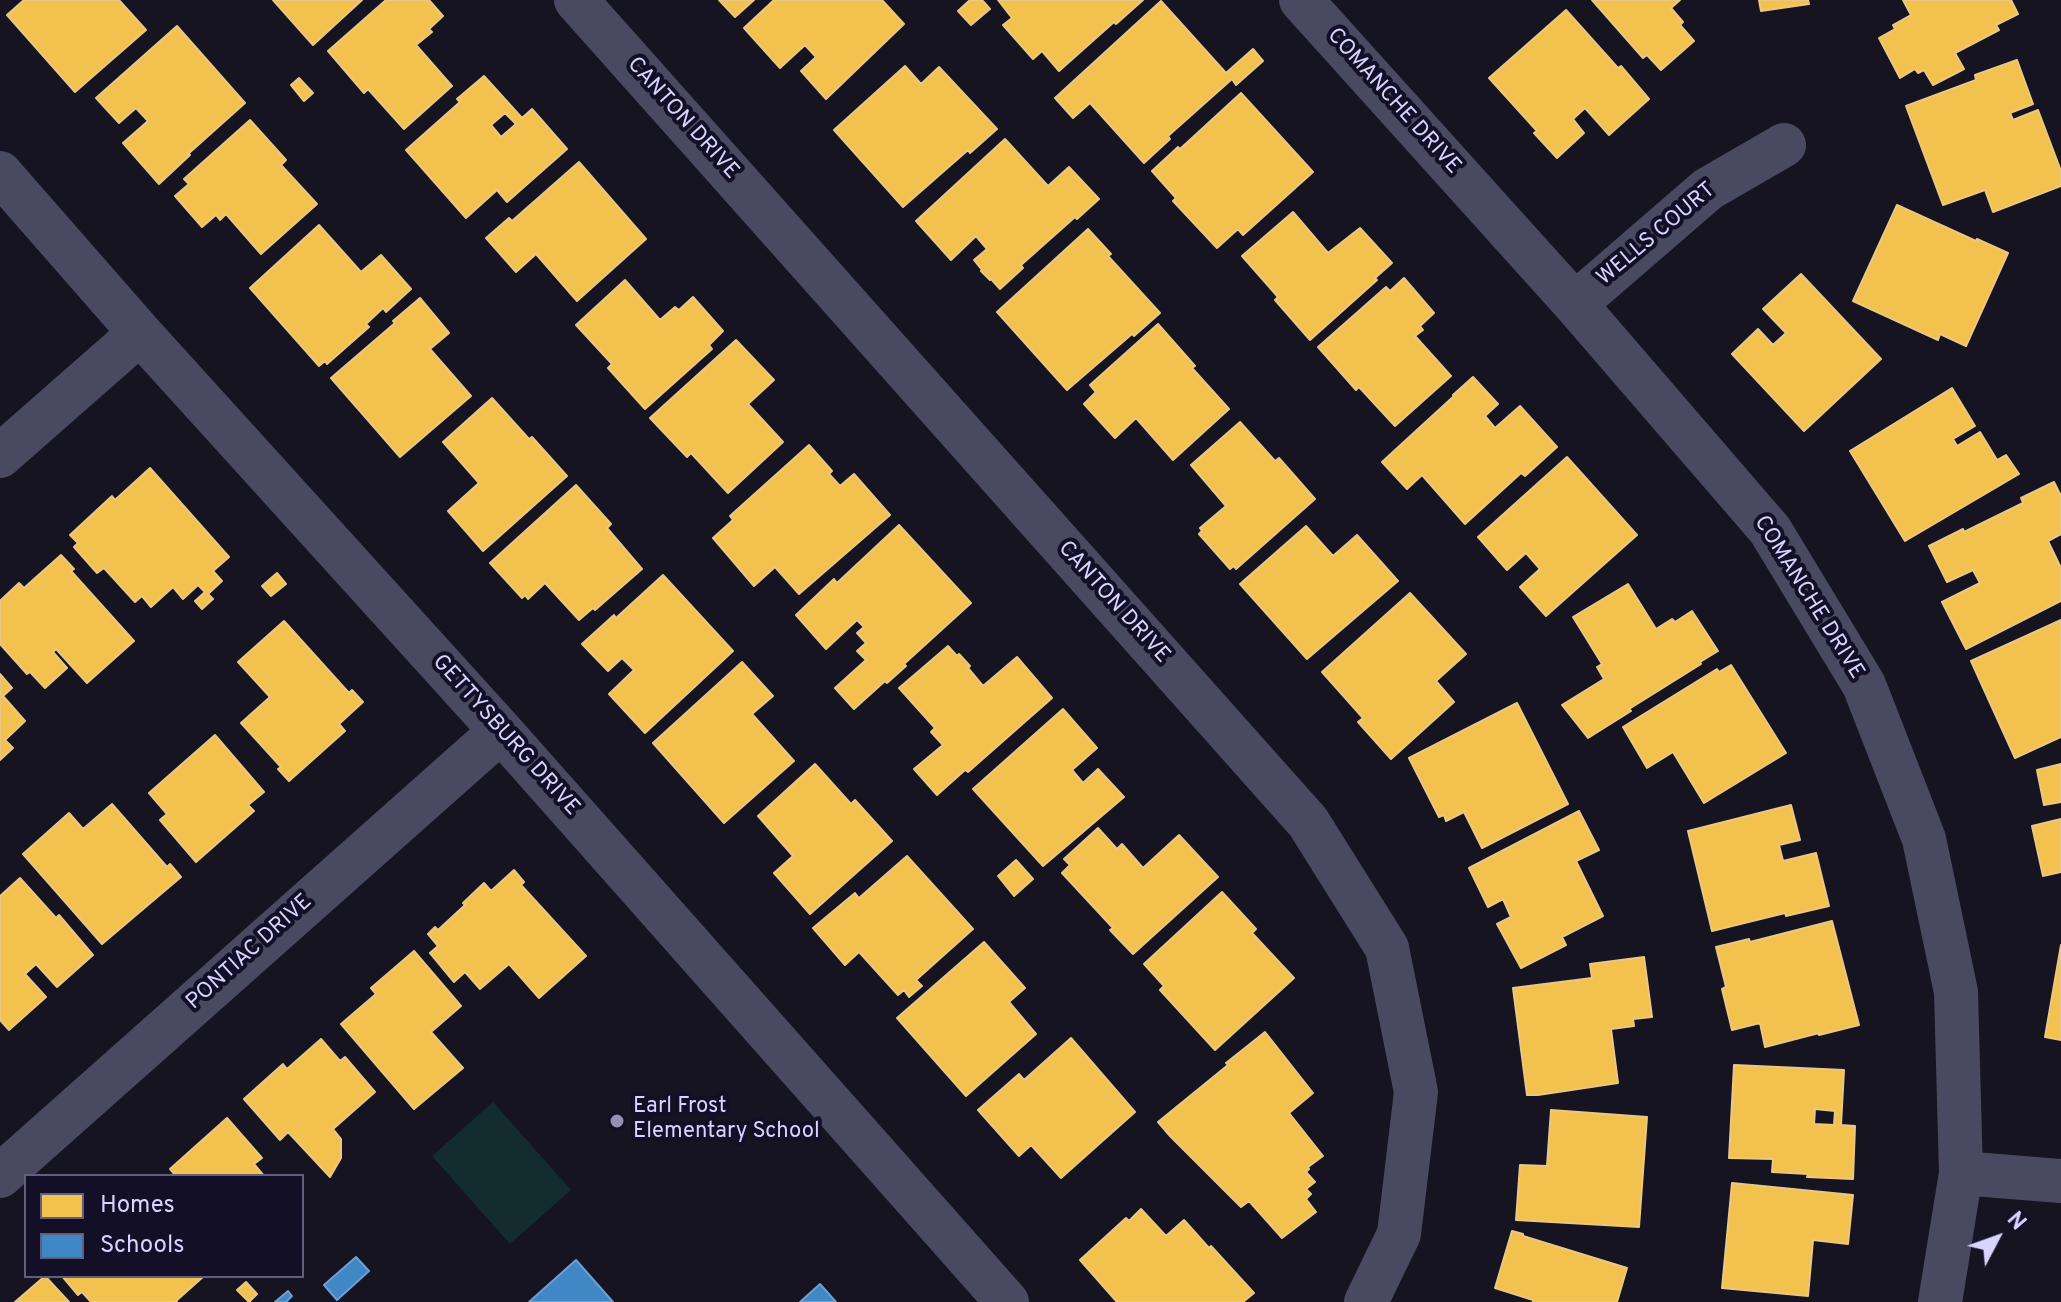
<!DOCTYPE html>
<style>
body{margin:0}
#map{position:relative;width:2061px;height:1302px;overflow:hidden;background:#161421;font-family:Overpass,sans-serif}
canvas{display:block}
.legend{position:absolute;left:24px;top:1174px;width:280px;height:104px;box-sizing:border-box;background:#130f26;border:2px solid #625e7d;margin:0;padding:10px 14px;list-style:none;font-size:24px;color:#d9d4ff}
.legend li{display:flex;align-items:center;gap:16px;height:40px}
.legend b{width:40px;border:2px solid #625e7d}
.north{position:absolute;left:1957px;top:1198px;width:80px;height:80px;-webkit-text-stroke:6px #130f26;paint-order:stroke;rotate:49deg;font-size:22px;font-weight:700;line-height:32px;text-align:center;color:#d9d4ff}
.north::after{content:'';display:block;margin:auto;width:28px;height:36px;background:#d9d4ff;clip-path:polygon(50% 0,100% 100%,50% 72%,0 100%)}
</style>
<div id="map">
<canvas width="2061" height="1302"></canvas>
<ul class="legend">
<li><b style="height:22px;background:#f2c14e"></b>Homes</li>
<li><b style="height:22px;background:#3f88c5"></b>Schools</li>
</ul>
<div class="north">N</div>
</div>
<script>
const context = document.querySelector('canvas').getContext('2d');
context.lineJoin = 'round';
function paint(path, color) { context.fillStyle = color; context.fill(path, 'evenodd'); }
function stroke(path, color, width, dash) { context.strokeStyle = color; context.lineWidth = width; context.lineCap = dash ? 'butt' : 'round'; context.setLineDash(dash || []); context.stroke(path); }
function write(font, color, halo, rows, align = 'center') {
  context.font = font + ' Overpass,sans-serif'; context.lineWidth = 8; context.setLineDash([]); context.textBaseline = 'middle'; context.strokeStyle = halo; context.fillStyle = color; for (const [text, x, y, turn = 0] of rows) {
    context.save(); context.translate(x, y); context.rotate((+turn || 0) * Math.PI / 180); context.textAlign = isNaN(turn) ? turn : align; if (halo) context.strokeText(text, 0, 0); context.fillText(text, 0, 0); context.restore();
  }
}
const green = new Path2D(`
 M493 1102 571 1190 510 1244 432 1156Z`);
const homes = new Path2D(`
 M24 0H119L146 30 75 92 7 15Z
 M273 0H362L313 45Z
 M386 0H429L443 16 429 29 432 32 416 45 452 86 404 129 368 89 364 93 328 51Z
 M719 0H754L735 17Z
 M774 0H882L904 24 826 99 801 71 816 57 805 45 780 68 744 28Z
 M970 0H982L990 9 971 25 958 11Z
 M998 0H1143L1116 24 1114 22 1059 71 1042 51 1033 59 1003 25 1012 18Z
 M1592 0H1680L1671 8 1683 22 1680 25 1694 41 1661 70 1647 55 1643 58Z
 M1759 0H1808L1809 4 1761 11Z
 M1903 0H2011L2018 14 1996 25 1999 30 1955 53 1964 69 1933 85 1924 70 1918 73 1915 69 1900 78 1879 38 1895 29 1893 25 1911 15Z
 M1161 1 1226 73 1253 49 1263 61 1236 85 1232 79 1168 136 1170 139 1144 163 1090 103 1073 118 1055 98Z
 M1566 10 1618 68 1621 66 1649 99 1609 135 1585 108 1573 119 1584 133 1557 158 1534 133 1537 131 1489 78Z
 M177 26 245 103 188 154 190 155 159 184 123 143 148 121 136 108 119 123 96 98Z
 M2017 60 2033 104 2010 113 2013 120 2038 110 2061 171V186L1993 212 1985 190 1943 205 1906 106 1976 80 1975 75Z
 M905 66 921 84 939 67 997 129 970 153 968 150 903 207 834 130Z
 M484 76 522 118 532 109 567 149 507 202 497 190 466 218 406 150 460 102 457 99ZM505 113 516 124 501 137 491 125Z
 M299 78 313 93 304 101 291 85Z
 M1241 93 1313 172 1243 235 1238 229 1217 248 1173 201 1176 198 1152 171 1178 147 1180 149Z
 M250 120 286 160 281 165 317 204 261 254 226 214 220 220 216 215 202 227 175 196 189 184 184 179Z
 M1005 139 1048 186 1069 167 1099 199 1077 219 1075 217 1021 265 1023 268 1000 289 991 279 990 280 981 271 982 270 974 260 987 249 976 236 951 260 916 221Z
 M579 162 646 239 577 301 536 254 516 272 486 238 509 218 512 221Z
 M1897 205 1976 241 1977 239 2008 253 1966 346 1940 334 1938 340 1853 301Z
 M1293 212 1328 253 1360 228 1392 263 1375 278 1377 280 1310 340 1275 300 1278 297 1242 256Z
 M319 225 361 272 381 255 411 289 386 312 383 308 366 324 369 327 327 364 325 361 319 366 250 288Z
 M1088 229 1111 254 1108 256 1160 313 1134 336 1132 334 1067 390 997 312Z
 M1801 274 1881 359 1804 431 1732 354 1758 329 1773 345 1786 333 1763 309Z
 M1404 278 1434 313 1420 326 1423 330 1415 336 1451 376 1395 426 1359 387 1356 390 1318 347 1386 287 1390 291Z
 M625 280 660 320 675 307 679 310 693 297 723 331 709 345 712 349 645 409 608 368 612 364 576 325Z
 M420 298 449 333 430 349 471 396 400 457 331 378 395 323 393 321Z
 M1158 324 1195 366 1192 368 1229 409 1173 460 1136 418 1115 438 1084 404 1096 392 1090 385Z
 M736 340 774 380 748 404 783 442 728 493 691 453 687 457 650 418Z
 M1473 377 1498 404 1485 416 1495 428 1520 406 1557 447 1525 476 1521 473 1465 524 1422 475 1407 489 1382 462 1454 396 1453 395Z
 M1952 388 1975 426 1953 439 1957 446 1980 432 1997 460 2006 455 2019 474 1905 541 1850 451Z
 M492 398 529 439 532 437 567 476 483 551 448 511 479 483 443 442Z
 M1240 422 1275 461 1279 458 1315 499 1236 569 1234 566 1230 569 1199 534 1202 531 1200 528 1226 506 1191 465Z
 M809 445 832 471 829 474 840 486 854 474 890 515 799 594 775 567 754 586 713 538 733 520 730 516Z
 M1567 457 1637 535 1546 616 1520 587 1540 569 1526 553 1507 570 1478 537Z
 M150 468 229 557 213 571 222 581 208 594 213 599 202 609 195 601 205 592 198 585 183 599 173 587 151 607 142 596 135 602 104 568 97 573 74 547 78 543 70 535 112 496 115 500Z
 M2054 482 2061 496V534L2048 541 2061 568V601L1966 649 1942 602 1980 583 1973 570 1947 582 1929 546 1963 529 1964 532 2023 503 2021 498Z
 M576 485 611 524 607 528 642 569 595 610 593 608 579 620 545 583 528 599 525 595 522 598 490 563Z
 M899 525 971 603 904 664 906 666 887 683 885 681 854 709 835 688 866 660 857 651 866 643 857 633 864 627 857 620 826 649 796 615 834 579 837 583Z
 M1306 526 1333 556 1357 535 1398 581 1307 659 1240 584Z
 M61 555 74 569 71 571 134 641 87 683 56 649 53 652 67 668 45 688 30 672 27 674 0 644V601L19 583 24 588Z
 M277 573 286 584 271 596 262 586Z
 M663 575 733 651 645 733 609 694 634 670 622 658 608 671 582 644 614 615 616 618Z
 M1628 584 1656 629 1672 619 1675 622 1692 611 1718 651 1700 662 1701 664 1629 709 1631 711 1588 738 1562 705 1604 679 1597 667 1602 664 1573 617Z
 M1410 593 1466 654 1436 681 1454 702 1391 759 1358 722 1363 718 1322 672Z
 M2061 620V737L2015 758 1971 661Z
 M284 621 349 693 352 690 363 702 339 724 345 731 289 781 278 769 281 767 241 723 270 697 238 662Z
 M948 646 957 656 959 654 970 666 968 668 983 686 1017 657 1052 698 968 772 965 770 937 795 914 769 943 745 931 732 935 728 899 688Z
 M742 662 773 696 752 714 794 761 724 823 653 743Z
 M1731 665 1786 753 1704 803 1673 752 1647 768 1623 727 1717 669 1719 672Z
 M0 674 12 688 3 696 25 721 5 740 13 748 0 760Z
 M1517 703 1568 804 1482 848 1464 812 1446 821 1444 815 1439 817 1409 758Z
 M1063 709 1097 748 1072 770 1083 783 1098 769 1124 797 1043 866 973 789Z
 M215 735 264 792 248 805 254 811 196 862 160 820 167 814 149 793Z
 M815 764 851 804 855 800 892 841 810 914 774 873 793 856 758 816Z
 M2061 764V802L2044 805 2037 770Z
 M112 804 167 867 170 864 181 877 102 944 23 854 69 813 83 829Z
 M1791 805 1800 840 1779 845 1783 861 1816 853 1829 906 1786 916 1785 913 1712 931 1688 831Z
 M1579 811 1599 850 1576 861 1603 916 1562 937 1566 945 1521 968 1497 924 1511 917 1503 899 1488 907 1469 868Z
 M2061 819V872L2043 876 2032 826Z
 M1098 828 1117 849 1122 844 1143 868 1179 835 1218 877 1133 954 1110 930 1113 928 1062 873 1070 865 1064 859Z
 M907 856 973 929 916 980 922 986 909 997 904 990 898 995 859 952 845 965 813 928 855 893 859 898Z
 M1016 860 1033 879 1014 896 998 876Z
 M514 870 524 882 521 885 586 956 539 998 509 964 480 989 465 972 454 982 430 953 438 946 428 934 435 927 438 930 465 905 463 903 484 883 491 891Z
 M20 878 56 918 59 915 93 955 57 987 36 964 25 974 46 997 9 1030 0 1020V896Z
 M1222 892 1256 929 1252 933 1294 978 1215 1050 1160 990 1164 986 1144 964Z
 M1832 921 1859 1025 1819 1035V1033L1765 1047 1760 1023 1732 1030 1722 989 1726 987 1716 947 1749 939 1750 942Z
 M984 942 1025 988 1009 1002 1036 1034 966 1096 897 1018Z
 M2061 945V1040L2045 1037Z
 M414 951 461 1006 431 1032 463 1068 414 1109 341 1024 376 994 371 988Z
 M1644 957 1652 1017 1633 1019 1634 1026 1611 1029 1618 1083 1538 1095H1527L1513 988 1592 978 1590 964Z
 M1265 1032 1313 1093 1289 1113 1323 1156 1308 1167 1309 1169 1306 1172 1315 1182 1306 1189 1311 1194 1306 1199 1316 1212 1282 1238 1249 1201 1241 1207 1170 1136 1158 1122 1228 1065 1226 1063Z
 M1071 1038 1135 1112 1061 1178 1031 1145 1019 1156 978 1110 1019 1074 1024 1080Z
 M321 1039 340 1061 345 1057 375 1092 333 1129 341 1139V1158L330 1177 288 1132 280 1140 244 1099 283 1064 287 1069Z
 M1734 1065 1844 1070 1841 1125 1855 1126 1853 1179 1807 1177 1808 1174 1772 1172 1773 1159 1729 1158ZM1815 1109 1835 1111 1834 1125 1814 1124Z
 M1551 1110 1647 1117 1639 1227 1516 1220 1520 1165 1547 1166Z
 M227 1118 262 1158 254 1164 264 1176H172L174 1174 170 1169Z
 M1732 1183 1853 1195 1848 1244 1813 1240 1808 1296 1722 1288Z
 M1141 1209 1166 1236 1184 1220 1209 1248 1211 1246 1254 1293 1243 1302H1117L1080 1260 1126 1218 1129 1221Z
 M1512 1231 1523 1234V1236L1627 1268 1617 1302H1533V1300L1495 1288Z
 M45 1276 69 1302H15Z
 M62 1276H204L176 1301 177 1302H91L82 1292 78 1295Z
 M246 1282 257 1294 249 1302 237 1290Z`);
const schools = new Path2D(`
 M356 1257 369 1271 337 1300 324 1285Z
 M576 1260 613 1302H529Z
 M820 1284 836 1302H800Z
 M288 1291 292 1296 286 1302H275Z`);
const street = new Path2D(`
 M576 0 1308 822 1387 948 1416 1092 1399 1234 1366 1302
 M1301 0 1575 304 1770 530 1864 685 1924 839 1956 992 1961 1173 1940 1302
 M0 173 140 333 501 731 1007 1302
 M1575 304 1708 189 1784 145
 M0 456 140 333
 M1961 1173 2061 1181
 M0 1176 501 731`);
const markers = [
 [617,1121,8,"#9591b1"]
];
const streetNames = [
 ["COMANCHE DRIVE",1393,102,48],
 ["CANTON DRIVE",682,119,48],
 ["WELLS COURT",1657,235,-40],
 ["COMANCHE DRIVE",1808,598,58],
 ["CANTON DRIVE",1113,603,48],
 ["GETTYSBURG DRIVE",505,736,48],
 ["PONTIAC DRIVE",250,953,-42]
];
const poiNames = [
 ["Earl Frost",633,1108],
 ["Elementary School",633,1133]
];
paint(green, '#132c2d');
paint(homes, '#f2c14e');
stroke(homes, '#eac783', 2);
paint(schools, '#3f88c5');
stroke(schools, '#6d9fd6', 2);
stroke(street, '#4a4962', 44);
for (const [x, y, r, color] of markers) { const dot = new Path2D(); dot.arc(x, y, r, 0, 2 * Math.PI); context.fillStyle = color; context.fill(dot); stroke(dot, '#130f26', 3); }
write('22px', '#d9d4ff', '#130f26', streetNames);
write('22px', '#d9d4ff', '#130f26', poiNames, 'left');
</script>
